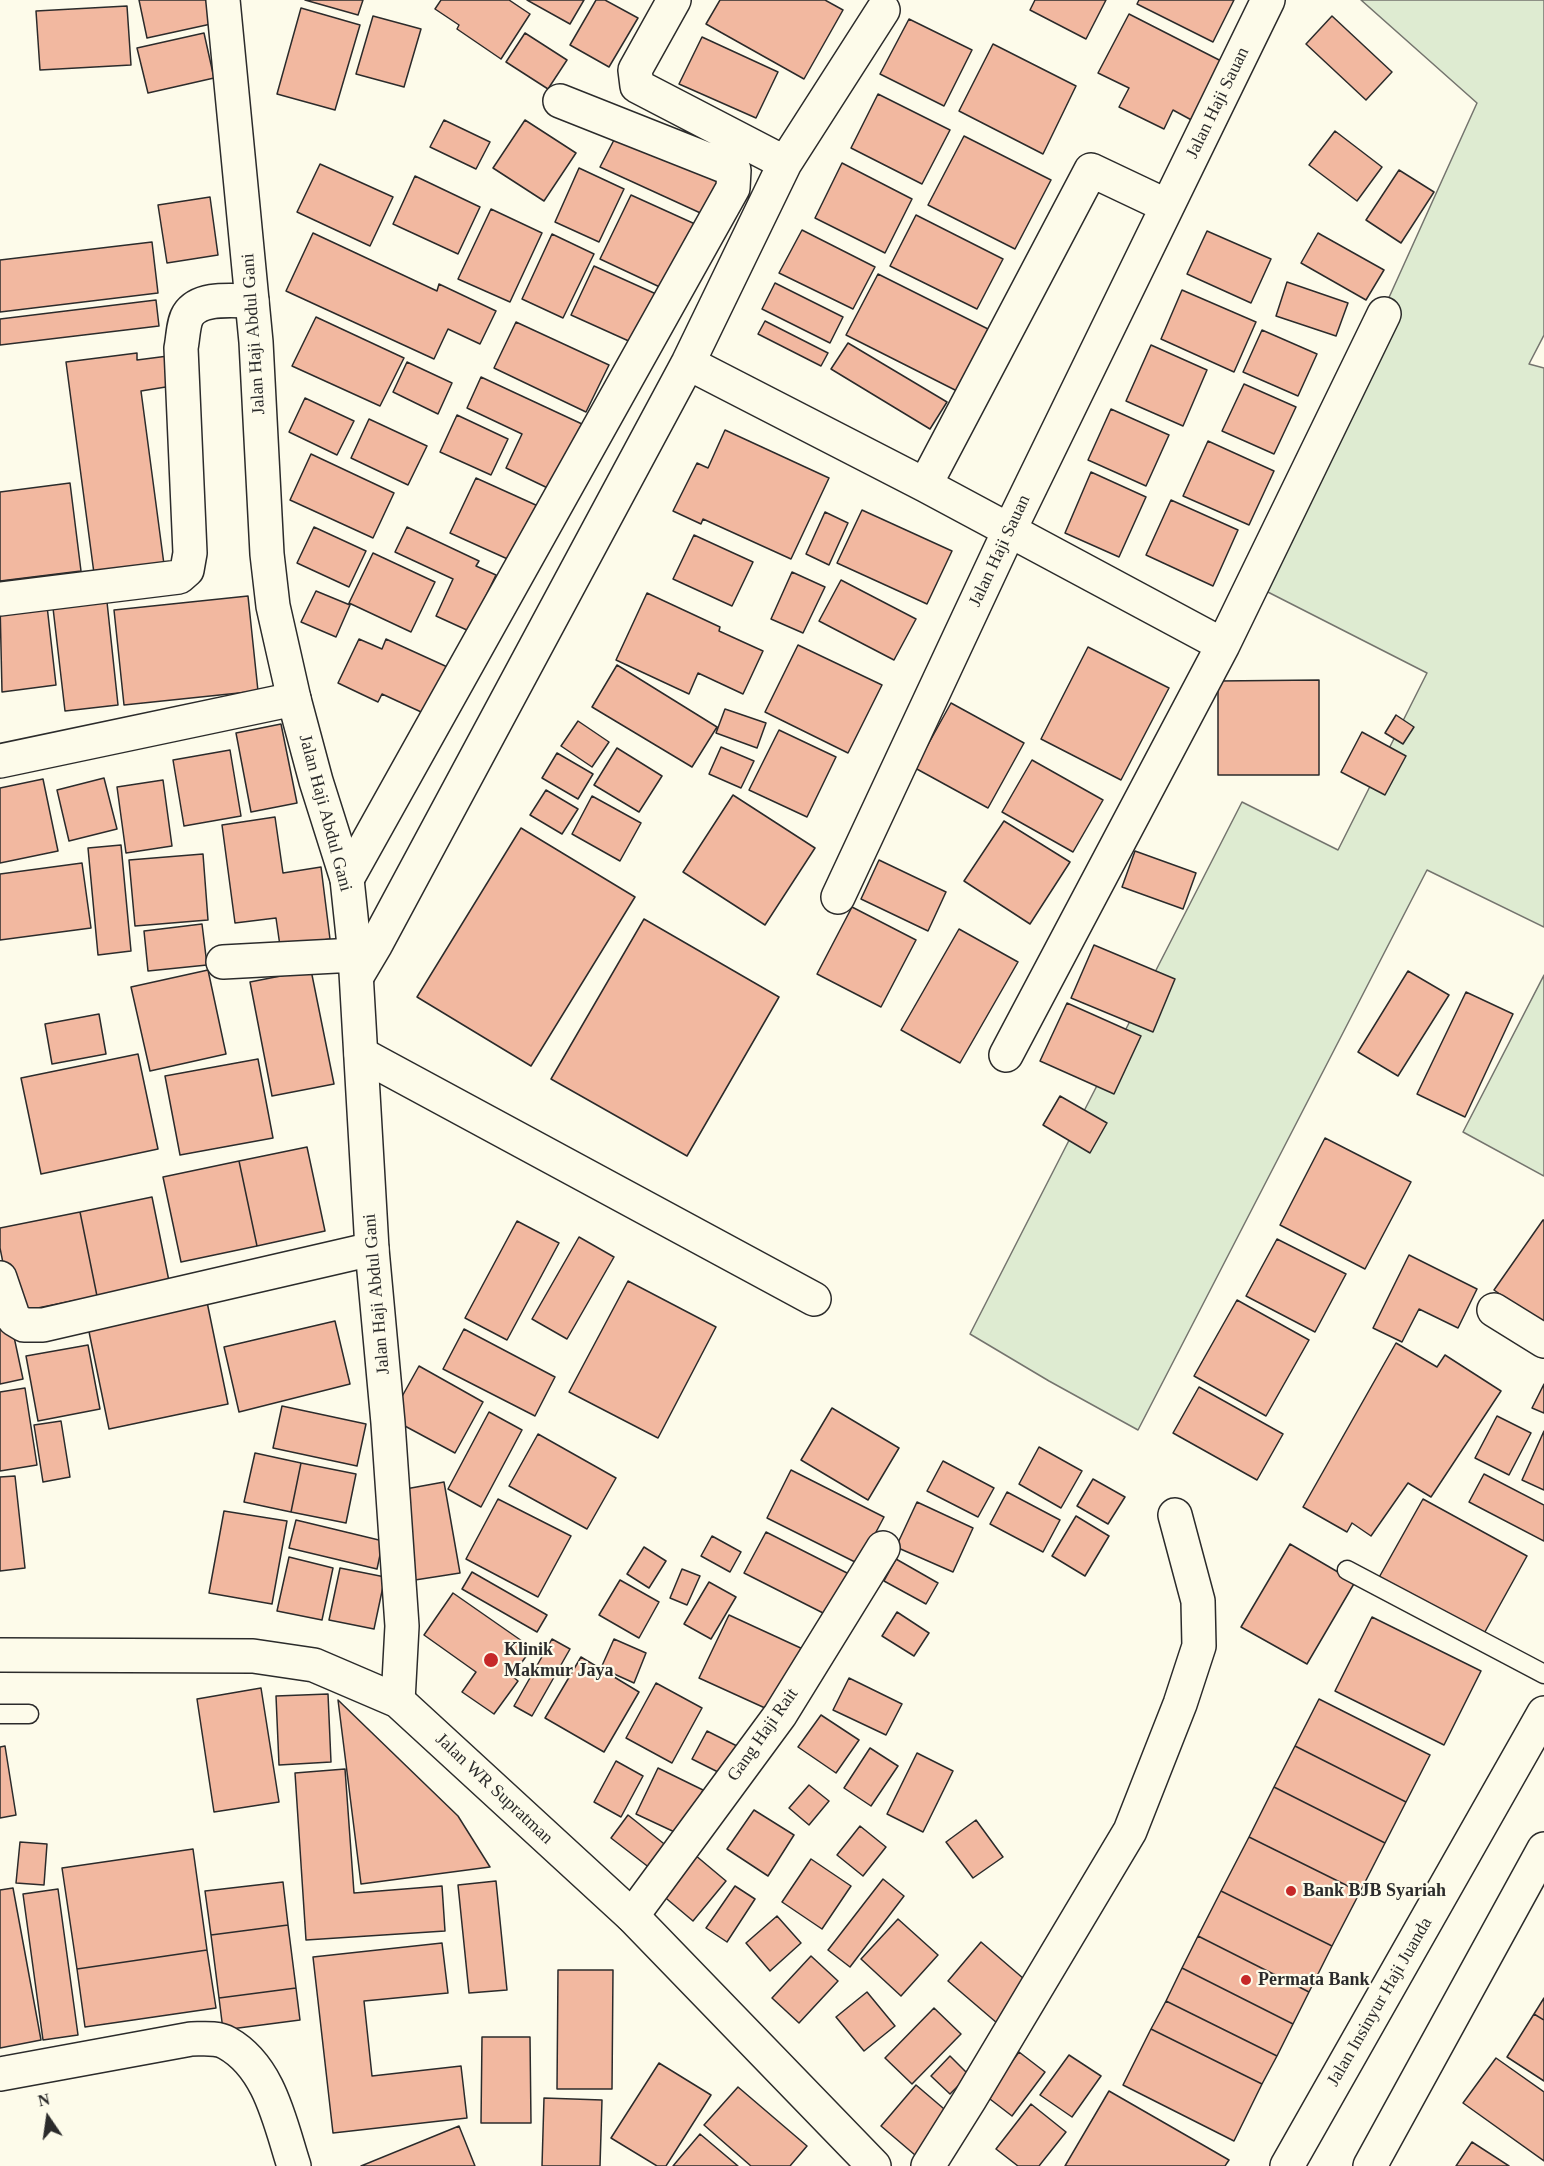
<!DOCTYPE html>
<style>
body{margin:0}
#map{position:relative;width:1544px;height:2166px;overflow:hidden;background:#fdfbea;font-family:Georgia,serif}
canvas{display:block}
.north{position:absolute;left:18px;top:2088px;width:60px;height:60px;-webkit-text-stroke:4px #fdfbea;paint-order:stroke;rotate:347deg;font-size:16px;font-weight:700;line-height:24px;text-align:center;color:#2b2b2b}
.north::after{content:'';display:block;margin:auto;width:21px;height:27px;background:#2b2b2b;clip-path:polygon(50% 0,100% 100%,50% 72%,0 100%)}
</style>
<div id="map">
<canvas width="1544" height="2166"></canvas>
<div class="north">N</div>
</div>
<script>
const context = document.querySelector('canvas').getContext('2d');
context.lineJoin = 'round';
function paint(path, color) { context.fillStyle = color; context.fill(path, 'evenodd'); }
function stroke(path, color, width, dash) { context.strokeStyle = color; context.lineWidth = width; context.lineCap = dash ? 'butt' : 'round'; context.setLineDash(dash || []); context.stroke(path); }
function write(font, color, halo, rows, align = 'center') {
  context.font = font + ' Georgia,serif'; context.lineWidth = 4.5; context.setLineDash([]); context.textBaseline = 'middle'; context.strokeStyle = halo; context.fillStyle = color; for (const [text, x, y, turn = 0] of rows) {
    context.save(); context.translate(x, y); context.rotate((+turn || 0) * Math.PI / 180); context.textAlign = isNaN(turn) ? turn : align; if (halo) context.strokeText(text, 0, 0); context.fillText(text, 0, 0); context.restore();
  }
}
const green = new Path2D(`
 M1361 0H1544V335L1529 364 1544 368V927L1427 870 1138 1430 1049 1381 970 1334 1242 802 1338 850 1427 673 1258 587 1477 103Z
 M1544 975V1176L1463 1132Z`);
const building = new Path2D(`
 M139 0H206L211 24 147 38Z
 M305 0H363L358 15Z
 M441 0H509L530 14 501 59 457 29 459 25 435 9Z
 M527 0H584L570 24Z
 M596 0H605L638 18 609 67 570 45Z
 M720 0H825L843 10 804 79 706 24Z
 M1035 0H1106L1086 39 1030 10Z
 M1139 0H1234L1213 42 1137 4Z
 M127 6 131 65 40 70 36 11Z
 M301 8 360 25 335 110 277 94Z
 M1129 14 1227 64 1197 123 1173 110 1164 129 1119 107 1129 88 1098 73Z
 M373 16 421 29 404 87 356 74Z
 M1332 16 1392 72 1366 100 1306 44Z
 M909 19 972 50 944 106 880 74Z
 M204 33 214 78 148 93 137 48Z
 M525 33 567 60 548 89 506 62Z
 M702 37 778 72 756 118 679 84Z
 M993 44 1076 86 1043 154 959 111Z
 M878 94 950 130 922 184 851 148Z
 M444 120 490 142 476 169 430 147Z
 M525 120 576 153 544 201 493 168Z
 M1335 131 1382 167 1357 201 1309 165Z
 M964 136 1051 180 1015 249 928 205Z
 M615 138 721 182 707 216 600 167Z
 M842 163 912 199 885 253 815 218Z
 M320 164 393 197 370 246 297 212Z
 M579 168 624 189 599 242 555 222Z
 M1399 170 1434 192 1401 243 1366 220Z
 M415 176 480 207 458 254 393 224Z
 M631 195 695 224 664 289 600 259Z
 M210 197 218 255 167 263 158 205Z
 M491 209 542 233 510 302 458 279Z
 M916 215 1003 259 977 309 890 266Z
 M802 230 875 267 853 309 779 273Z
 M1207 231 1271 259 1251 303 1187 274Z
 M313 233 437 291 439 284 496 311 480 344 448 329 434 359 286 291Z
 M1318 233 1384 270 1366 300 1301 263Z
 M552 234 594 254 563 318 522 299Z
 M152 242 158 293 0 312V260Z
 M594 266 665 298 642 347 571 315Z
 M878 274 988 329 957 391 846 335Z
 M1287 282 1348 303 1336 336 1276 316Z
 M775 283 843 317 830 343 762 309Z
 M1182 290 1256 322 1234 372 1161 339Z
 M156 300 159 326 0 345V319Z
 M316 317 404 358 380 406 292 366Z
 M765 321 828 353 821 366 758 334Z
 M516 322 609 365 586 412 494 368Z
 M1262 330 1317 354 1298 396 1243 372Z
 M848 343 947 402 930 429 831 369Z
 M1151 345 1207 370 1183 426 1126 401Z
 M137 353V360L168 356 172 386 141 391 165 572 95 581 66 362Z
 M407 362 452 383 438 414 393 392Z
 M481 377 582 424 578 431 584 433 556 492 506 468 522 434 467 408Z
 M1244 384 1296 407 1274 454 1222 431Z
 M305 398 354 421 337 455 289 432Z
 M1111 409 1169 435 1146 486 1088 460Z
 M457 415 508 439 491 475 440 452Z
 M369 419 427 446 408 485 351 458Z
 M725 430 829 478 791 559 703 519 701 524 673 511 697 463 708 468Z
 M1208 441 1274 471 1249 525 1183 496Z
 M311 454 394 493 373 538 290 500Z
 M1091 472 1146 497 1119 557 1065 533Z
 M476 478 538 506 512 561 450 533Z
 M70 483 81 571 0 581V492Z
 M1171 500 1238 530 1213 586 1146 555Z
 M862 510 952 551 927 604 837 563Z
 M825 512 848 523 829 565 806 554Z
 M314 527 366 551 349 587 297 563Z
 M407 527 479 561 476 566 496 575 469 631 436 616 453 579 395 552Z
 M694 535 753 562 732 606 673 579Z
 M373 553 435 582 411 632 349 603Z
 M792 572 825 587 803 633 771 619Z
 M841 580 916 619 894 660 819 621Z
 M316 591 350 605 336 637 301 622Z
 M647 593 720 627 719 631 763 651 743 694 698 673 689 694 616 660Z
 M248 596 258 691 124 705 114 610Z
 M46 597 56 685 2 692 0 603Z
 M107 602 118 705 65 711 53 608Z
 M359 639 382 649 386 639 454 670 432 717 382 694 378 702 338 683Z
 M798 645 882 685 848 753 765 712Z
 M1088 647 1169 688 1121 780 1041 739Z
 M617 665 717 727 692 767 592 707Z
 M1319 680V775H1218V681Z
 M951 703 1024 743 988 808 915 768Z
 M725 709 766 723 757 748 716 733Z
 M1396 715 1414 727 1403 744 1385 733Z
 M578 721 609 742 592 767 561 746Z
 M281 724 297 803 251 812 236 733Z
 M779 730 836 757 807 817 749 790Z
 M1362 732 1406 756 1385 795 1341 772Z
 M721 747 754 761 741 788 709 774Z
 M617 748 662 776 639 812 594 785Z
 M230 750 241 816 184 826 173 760Z
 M557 753 593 774 578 799 542 778Z
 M1032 760 1103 800 1073 852 1002 812Z
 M104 778 117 829 69 841 57 790Z
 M43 779 58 851 0 863V788Z
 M163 780 172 846 126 853 117 787Z
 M546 790 578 809 562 834 530 815Z
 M733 795 815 848 765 925 683 872Z
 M592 796 641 823 620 861 572 834Z
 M275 817 283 873 321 867 330 939 280 946 276 918 235 923 222 825Z
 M1004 821 1070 862 1030 924 964 881Z
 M521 828 635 897 531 1066 417 997Z
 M121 845 131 951 98 955 88 848Z
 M1135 851 1196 873 1183 909 1122 887Z
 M203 854 208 920 135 926 129 860Z
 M879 860 946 892 928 931 861 899Z
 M82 863 91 928 0 940V874Z
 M852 907 916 940 881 1007 817 974Z
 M644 919 779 997 687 1156 551 1079Z
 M202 924 207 965 148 971 144 931Z
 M959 929 1018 962 960 1063 901 1030Z
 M1094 945 1175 979 1153 1032 1071 998Z
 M208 970 226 1054 150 1071 131 987Z
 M311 970 334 1084 272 1096 250 982Z
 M1408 971 1449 995 1398 1076 1358 1052Z
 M1466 992 1513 1014 1465 1117 1417 1094Z
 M1067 1003 1141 1036 1114 1094 1040 1061Z
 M99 1014 106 1054 52 1064 45 1024Z
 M138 1054 158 1149 41 1174 21 1078Z
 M258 1059 273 1138 180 1155 165 1076Z
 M1060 1096 1107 1123 1090 1153 1043 1125Z
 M1325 1138 1411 1182 1365 1269 1280 1225Z
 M307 1147 325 1231 257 1246 239 1161Z
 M239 1161 257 1246 181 1262 163 1177Z
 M152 1197 169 1281 97 1296 80 1212Z
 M80 1212 97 1296 13 1313 0 1248V1228Z
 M1543 1220H1544V1325L1494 1290Z
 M517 1221 559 1243 507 1340 465 1318Z
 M579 1237 614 1257 567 1339 532 1319Z
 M1277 1239 1346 1274 1315 1332 1246 1296Z
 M1409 1255 1477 1289 1458 1328 1419 1309 1402 1342 1373 1328Z
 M628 1281 716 1327 658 1438 569 1392Z
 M206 1297 228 1404 109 1429 87 1322Z
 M1237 1300 1309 1340 1266 1416 1194 1376Z
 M7 1304 23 1379 0 1384V1306Z
 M335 1321 350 1384 239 1412 224 1347Z
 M464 1329 555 1377 535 1416 443 1369Z
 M1396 1343 1437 1367 1445 1355 1501 1391 1431 1497 1408 1483 1371 1536 1352 1523 1347 1532 1303 1507Z
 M88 1345 100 1409 38 1421 26 1356Z
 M419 1366 483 1402 455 1453 390 1418Z
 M1544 1384V1413L1532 1408Z
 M1199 1387 1283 1434 1257 1480 1173 1433Z
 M25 1388 37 1465 0 1471V1392Z
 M282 1406 366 1424 357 1466 273 1448Z
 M832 1408 899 1448 868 1500 801 1460Z
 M489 1412 522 1430 481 1507 448 1489Z
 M1497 1416 1531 1433 1509 1475 1475 1458Z
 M61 1421 70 1477 43 1482 34 1425Z
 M1544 1431V1490L1522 1480Z
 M538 1434 616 1478 587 1529 509 1486Z
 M1039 1447 1082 1471 1061 1508 1019 1484Z
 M255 1453 301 1463 291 1512 244 1502Z
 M943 1461 994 1488 978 1517 927 1491Z
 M301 1463 356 1474 346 1523 291 1512Z
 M791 1470 884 1517 859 1564 767 1518Z
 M1484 1474 1544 1505V1541L1469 1502Z
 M15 1476 25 1568 0 1571V1477Z
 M1093 1479 1125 1497 1108 1524 1077 1506Z
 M444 1482 460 1573 415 1580 400 1490Z
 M1007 1492 1060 1520 1043 1552 990 1524Z
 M498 1499 571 1536 538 1597 466 1559Z
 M1423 1499 1527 1556 1481 1639 1377 1581Z
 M917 1502 973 1528 953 1572 896 1547Z
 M224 1511 287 1521 272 1604 209 1593Z
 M1076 1516 1109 1536 1085 1576 1052 1556Z
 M296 1520 383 1541 377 1569 289 1548Z
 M766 1532 851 1575 829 1616 744 1573Z
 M712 1536 741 1552 730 1572 701 1556Z
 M1290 1544 1355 1582 1307 1664 1241 1627Z
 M644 1547 666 1561 649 1588 627 1574Z
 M289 1557 333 1568 322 1620 277 1611Z
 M896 1559 938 1583 926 1604 884 1581Z
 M340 1568 385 1577 374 1629 329 1620Z
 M682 1569 700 1576 687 1605 670 1598Z
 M472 1572 547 1615 537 1632 462 1589Z
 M620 1580 659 1602 639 1638 599 1615Z
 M709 1582 736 1597 711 1639 684 1624Z
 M453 1593 532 1648 512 1676 518 1681 494 1714 462 1692 476 1672 424 1635Z
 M897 1612 929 1633 914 1656 882 1636Z
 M729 1615 805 1650 776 1713 699 1678Z
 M1372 1617 1481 1671 1444 1745 1335 1691Z
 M552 1639 570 1649 532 1716 514 1706Z
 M614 1639 646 1653 634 1683 601 1668Z
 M581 1657 639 1692 604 1752 545 1718Z
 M849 1678 902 1704 886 1735 833 1710Z
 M656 1683 702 1708 672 1763 626 1738Z
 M261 1688 279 1802 214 1812 197 1699Z
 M328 1694 331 1762 279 1765 276 1696Z
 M1319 1699 1430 1755 1406 1802 1295 1746Z
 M338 1700 458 1816 490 1867 361 1884Z
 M821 1715 859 1740 836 1773 798 1747Z
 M707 1731 743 1749 728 1777 692 1759Z
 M5 1746 16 1815 0 1818V1747Z
 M1295 1746 1406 1802 1385 1843 1274 1787Z
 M870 1748 898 1766 871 1806 844 1788Z
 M917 1753 953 1771 923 1832 887 1814Z
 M616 1761 643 1776 621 1817 594 1802Z
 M658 1768 703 1790 681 1835 636 1814Z
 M345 1769 354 1893 442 1886 445 1931 306 1940 295 1773Z
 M809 1785 829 1801 809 1825 789 1808Z
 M1274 1787 1385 1843 1360 1892 1249 1837Z
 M754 1810 794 1835 768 1876 727 1849Z
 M628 1815 673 1851 655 1872 611 1838Z
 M976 1820 1003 1857 973 1878 946 1842Z
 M860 1826 886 1847 863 1876 837 1855Z
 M1249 1837 1360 1892 1332 1946 1221 1891Z
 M20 1842 47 1844 44 1885 16 1883Z
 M193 1849 207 1950 77 1969 62 1868Z
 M695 1855 726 1881 693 1921 661 1894Z
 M811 1859 851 1886 822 1929 782 1902Z
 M883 1879 904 1896 850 1967 828 1950Z
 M496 1881 507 1990 469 1993 458 1885Z
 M283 1882 288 1925 211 1935 205 1891Z
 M735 1886 755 1899 727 1942 706 1928Z
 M13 1888 41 2040 0 2048V1890Z
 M58 1889 78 2035 43 2040 23 1894Z
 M1221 1891 1332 1946 1309 1992 1198 1936Z
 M777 1916 801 1943 770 1971 746 1943Z
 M898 1919 938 1955 901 1996 861 1959Z
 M288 1925 296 1988 219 1998 211 1935Z
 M1198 1936 1309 1992 1293 2024 1182 1968Z
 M981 1942 1031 1985 997 2023 948 1981Z
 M442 1943 448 1993 364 2001 372 2076 461 2066 467 2118 333 2133 313 1957Z
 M207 1950 216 2008 85 2027 77 1969Z
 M811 1956 838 1981 799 2023 772 1998Z
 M1182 1968 1293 2024 1277 2056 1166 2001Z
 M558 1970H613L612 2089H557Z
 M296 1988 300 2020 223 2030 219 1998Z
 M867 1992 895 2026 864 2051 836 2017Z
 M1544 1998V2020L1534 2014Z
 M1166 2001 1277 2056 1262 2084 1151 2029Z
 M934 2008 961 2034 912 2084 885 2058Z
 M1534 2014 1544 2020V2081L1507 2057Z
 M1151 2029 1262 2084 1234 2141 1123 2085Z
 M482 2037H530L531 2123H481Z
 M1019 2052 1045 2072 1012 2116 986 2096Z
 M1069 2055 1101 2076 1072 2117 1040 2095Z
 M950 2056 969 2075 950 2094 931 2076Z
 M1496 2058 1544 2092V2161L1463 2103Z
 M659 2063 711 2095 666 2166H657L611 2138Z
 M916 2085 950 2114 915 2155 881 2126Z
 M738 2087 807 2146 790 2166H751L704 2125Z
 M1109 2091 1229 2160 1225 2166H1065Z
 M544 2098 602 2100 600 2166H542Z
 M1031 2104 1066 2132 1039 2166H1018L996 2149Z
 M459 2126 475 2166H361Z
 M700 2134 738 2166H673Z
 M1472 2142 1509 2166H1456Z`);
const service = new Path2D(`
 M1347 1570 1544 1674
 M0 1714H29`);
const minor = new Path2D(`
 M674 0 635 70 637 86 785 163
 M688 363 925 485 1223 645
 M925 485 1091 170 1167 206
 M0 599 179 577 187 570 190 553 181 348C183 339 183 323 188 315 200 296 233 301 252 301
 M0 761 294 699
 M347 879 733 188 734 170 560 101
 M838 897 1009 531 1268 0
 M223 962 355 955
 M357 976 376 944 688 363 785 163 883 10
 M361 1054 814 1299
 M1006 1055 1223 645 1384 314
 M0 1278 14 1319 24 1325H43L372 1249
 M1494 1310 1544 1341
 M632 1916 780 1715 883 1548
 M0 2074 191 2039C202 2039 217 2037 227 2043 270 2067 280 2123 294 2166
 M928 2166 970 2099 1130 1831 1180 1704 1199 1646 1198 1601 1175 1515`);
const tertiary = new Path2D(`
 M223 0 256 342 267 554 273 606 294 699 316 781 347 879 355 955 372 1249 388 1423 402 1626 398 1701`);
const secondary = new Path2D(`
 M0 1655 253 1656 314 1665 398 1701 632 1916 874 2166`);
const trunk = new Path2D(`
 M1287 2166 1544 1713
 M1370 2166 1544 1849`);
const markers = [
 [491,1660,8,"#c62828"],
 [1291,1891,6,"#c62828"],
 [1246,1980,6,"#c62828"]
];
const streetNames = [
 ["Jalan Haji Sauan",1218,103,-64],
 ["Jalan Haji Abdul Gani",254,334,-94],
 ["Jalan Haji Sauan",1000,551,-65],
 ["Jalan Haji Abdul Gani",325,813,75],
 ["Jalan Haji Abdul Gani",377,1294,-95],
 ["Gang Haji Rait",763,1735,-55],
 ["Jalan WR Supratman",494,1789,43],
 ["Jalan Insinyur Haji Juanda",1380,2002,-60]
];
const poiNames = [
 ["Klinik",504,1650],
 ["Makmur Jaya",504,1671],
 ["Bank BJB Syariah",1303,1891],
 ["Permata Bank",1258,1980]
];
paint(green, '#deebd1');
stroke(green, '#74746e', 1.5);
paint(building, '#f2b8a0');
stroke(building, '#2b2b2b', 1.5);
stroke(service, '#2b2b2b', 21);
stroke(minor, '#2b2b2b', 36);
stroke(tertiary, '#2b2b2b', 36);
stroke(secondary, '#2b2b2b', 36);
stroke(trunk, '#2b2b2b', 36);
stroke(service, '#fdfbea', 18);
stroke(minor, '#fdfbea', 33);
stroke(tertiary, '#fdfbea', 33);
stroke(secondary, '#fdfbea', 33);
stroke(trunk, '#fdfbea', 33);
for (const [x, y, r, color] of markers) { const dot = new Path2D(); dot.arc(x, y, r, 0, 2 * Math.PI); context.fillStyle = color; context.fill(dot); stroke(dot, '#fdfbea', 2); }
write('18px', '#2b2b2b', '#fdfbea', streetNames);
write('bold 18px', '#2b2b2b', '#fdfbea', poiNames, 'left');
</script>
